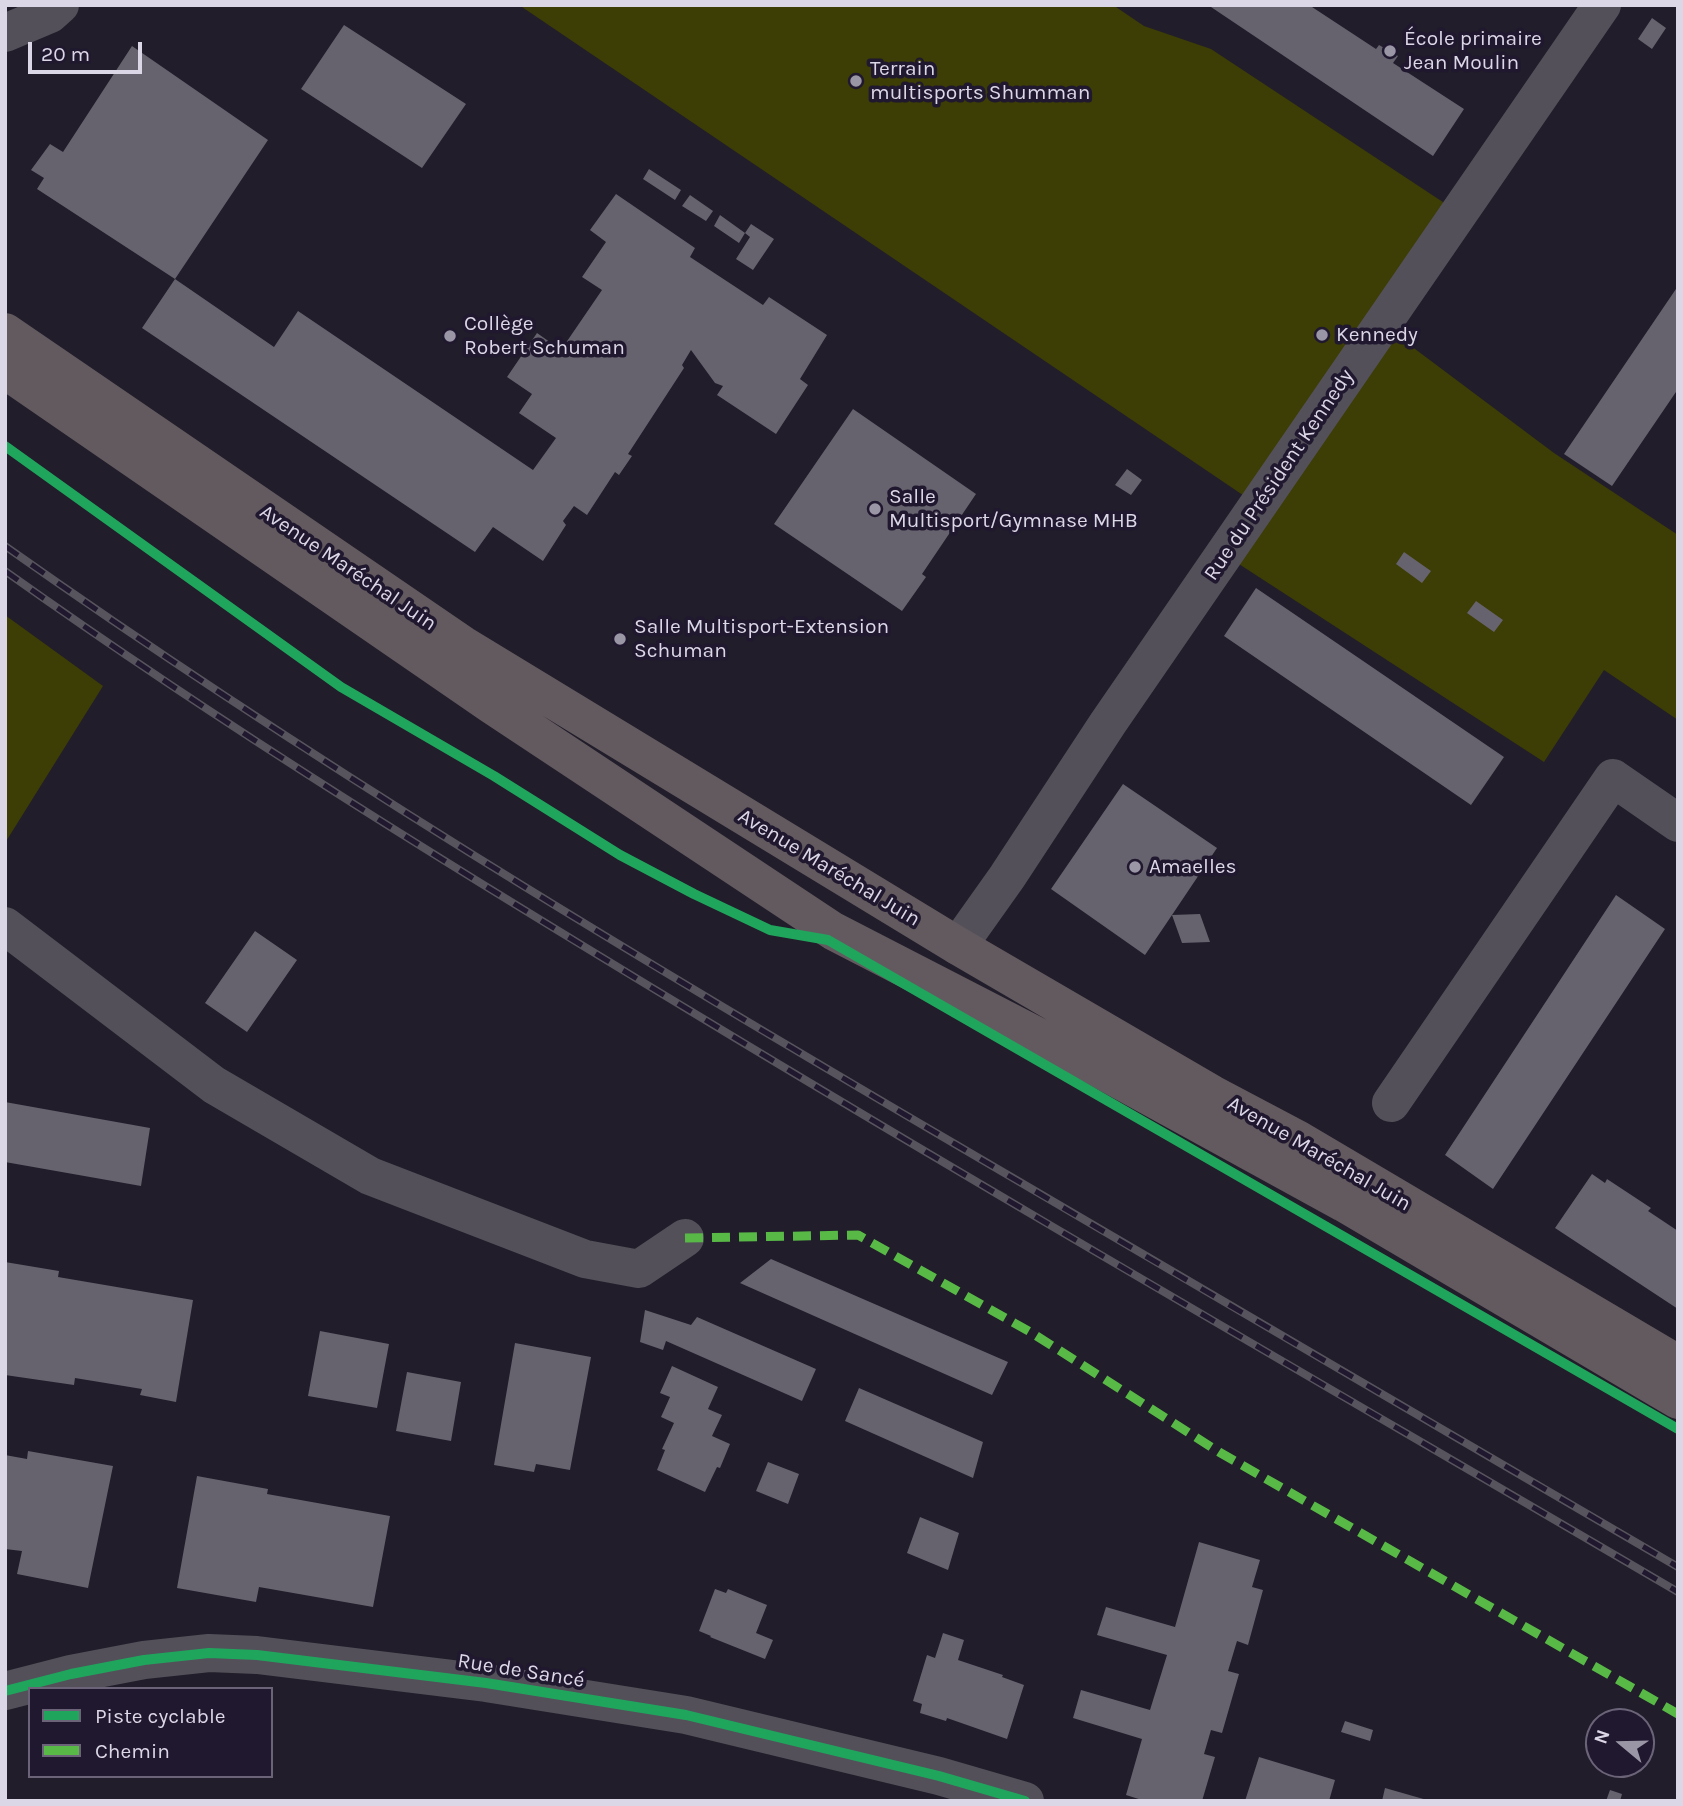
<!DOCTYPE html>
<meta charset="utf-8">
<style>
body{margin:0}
#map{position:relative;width:1683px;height:1806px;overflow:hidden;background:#211d2a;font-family:Karla,sans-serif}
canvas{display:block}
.frame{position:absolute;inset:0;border:7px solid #dcd7e7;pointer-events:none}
.legend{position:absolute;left:28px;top:1687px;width:245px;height:91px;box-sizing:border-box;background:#20182f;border:2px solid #6b6479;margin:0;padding:9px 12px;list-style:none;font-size:21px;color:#dcd7e7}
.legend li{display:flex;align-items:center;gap:14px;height:35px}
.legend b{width:35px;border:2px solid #6b6479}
.north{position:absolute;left:1585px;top:1708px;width:70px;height:70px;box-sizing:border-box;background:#20182f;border:2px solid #6b6479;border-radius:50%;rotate:289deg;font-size:19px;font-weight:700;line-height:28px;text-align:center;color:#dcd7e7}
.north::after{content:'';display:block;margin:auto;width:24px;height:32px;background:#9b96a5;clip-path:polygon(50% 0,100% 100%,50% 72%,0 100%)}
.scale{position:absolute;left:28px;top:42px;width:114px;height:32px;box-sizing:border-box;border:4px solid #dcd7e7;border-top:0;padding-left:9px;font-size:21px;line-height:24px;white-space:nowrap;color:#dcd7e7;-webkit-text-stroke:5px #20182f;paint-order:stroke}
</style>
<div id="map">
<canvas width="1683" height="1806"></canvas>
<div class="frame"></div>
<ul class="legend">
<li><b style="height:9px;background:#20a55d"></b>Piste cyclable</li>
<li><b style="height:9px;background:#58b947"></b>Chemin</li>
</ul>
<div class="north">N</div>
<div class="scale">20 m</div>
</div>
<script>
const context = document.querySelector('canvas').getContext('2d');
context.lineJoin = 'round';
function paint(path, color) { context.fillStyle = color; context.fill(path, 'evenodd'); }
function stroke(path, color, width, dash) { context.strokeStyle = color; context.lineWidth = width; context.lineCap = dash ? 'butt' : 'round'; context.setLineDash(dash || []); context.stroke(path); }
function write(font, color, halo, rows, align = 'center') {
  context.font = font + ' Karla,sans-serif'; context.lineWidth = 7; context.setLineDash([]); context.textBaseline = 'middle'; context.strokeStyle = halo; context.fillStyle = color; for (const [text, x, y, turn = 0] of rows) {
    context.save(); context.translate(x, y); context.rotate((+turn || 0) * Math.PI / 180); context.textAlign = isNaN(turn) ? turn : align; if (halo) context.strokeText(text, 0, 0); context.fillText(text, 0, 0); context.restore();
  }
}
const green = new Path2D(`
 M519 5H1113L1144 26 1211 49 1458 212 1383 325 1554 453 1678 535V720L1604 670 1544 762 1225 555 1259 506Z
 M5 615 103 686 5 843Z`);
const building = new Path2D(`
 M1208 5H1309L1376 49 1379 45 1398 56 1393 63 1464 109 1433 156Z
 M1652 18 1666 28 1652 49 1638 39Z
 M344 25 466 104 422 168 301 89Z
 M132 46 268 140 175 279 37 189 44 178 31 170 50 144 63 152Z
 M649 169 681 190 675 200 643 179Z
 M616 194 695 248 690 257 763 305 769 297 827 335 800 379 808 385 776 434 717 395 723 386 715 383 691 350 682 365 684 368 628 454 632 456 619 475 615 472 587 515 574 506 563 521 566 525 543 561 493 527 475 552 142 328 175 279 274 347 298 311 533 470 556 438 519 413 532 394 507 377 537 333 561 350 602 290 582 277 606 242 590 230Z
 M690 195 713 211 706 221 682 206Z
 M720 215 745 233 751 224 774 239 753 270 736 259 750 237 745 233 739 243 714 226Z
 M1678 286V389L1612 486 1564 454Z
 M853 409 976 494 922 574 926 577 902 611 774 524Z
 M1127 469 1142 480 1131 495 1115 485Z
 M1404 552 1431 571 1422 583 1396 564Z
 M1256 588 1504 757 1471 805 1224 636Z
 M1476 601 1503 620 1494 632 1467 613Z
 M1123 784 1217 848 1172 915 1200 914 1210 942 1182 943 1172 915 1145 955 1051 889Z
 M1616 895 1665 929 1493 1189 1445 1155Z
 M255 931 297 960 247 1032 205 1003Z
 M5 1102 150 1128 141 1186 5 1162Z
 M1592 1174 1605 1183 1607 1179 1651 1208 1648 1211 1678 1231V1309L1555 1228Z
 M771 1259 1008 1362 992 1395 740 1283Z
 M5 1262 59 1271 58 1277 193 1300 176 1402 140 1395 142 1389 75 1378 74 1385 5 1375Z
 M645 1310 691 1325 697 1317 816 1369 802 1401 666 1341 663 1350 640 1342Z
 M320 1331 389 1344 377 1408 308 1396Z
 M515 1343 591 1357 570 1470 536 1464 534 1472 494 1465Z
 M672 1366 718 1387 708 1409 722 1415 712 1436 730 1444 720 1468 717 1467 705 1492 657 1470 665 1450 662 1449 674 1423 661 1417 670 1397 660 1393Z
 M407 1372 461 1382 451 1441 396 1431Z
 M859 1388 983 1442 973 1478 845 1421Z
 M28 1451 113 1466 88 1588 17 1574 22 1551 5 1549V1455L27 1459Z
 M768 1462 799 1474 788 1504 756 1491Z
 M197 1476 268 1489 267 1494 390 1516 373 1607 259 1587 256 1602 177 1588Z
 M920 1517 959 1533 948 1570 907 1553Z
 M1199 1542 1260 1560 1252 1587 1263 1590 1248 1645 1237 1641 1228 1671 1239 1674 1222 1733 1211 1730 1204 1754 1215 1757 1202 1801H1145L1126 1795 1142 1739 1073 1718 1081 1690 1150 1710 1167 1655 1097 1635 1106 1607 1175 1627Z
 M715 1589 726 1593 728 1589 767 1605 756 1633 773 1640 765 1659 710 1637 711 1636 699 1631Z
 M943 1633 964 1640 958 1660 1003 1675 1002 1677 1024 1685 1007 1739 947 1718 946 1721 920 1713 922 1704 913 1701 927 1655 935 1658Z
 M1345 1721 1373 1730 1370 1741 1341 1732Z
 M1641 1735 1648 1739 1641 1754Z
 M1259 1757 1335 1780 1329 1801H1245Z
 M1385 1788 1427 1800V1801H1382Z
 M1610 1790 1622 1794 1620 1801H1606Z`);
const minor = new Path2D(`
 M5 33 50 14 60 5
 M5 926 214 1085 370 1176 585 1259 639 1269 685 1238
 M958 946 1007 877 1108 723 1602 5
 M1391 1103 1613 778 1678 823
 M5 1691 71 1674 144 1660 209 1653 257 1655 486 1683 686 1715 939 1776 1025 1801`);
const major = new Path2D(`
 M5 332 463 645 958 946 1212 1094 1299 1140 1678 1364
 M5 370 492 705 833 931 1087 1062 1344 1203 1678 1400`);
const rail = new Path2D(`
 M5 546C311 762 632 955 955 1144 1196 1286 1437 1426 1678 1567
 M5 571C230 731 465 875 702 1018 1025 1213 1352 1401 1678 1592`);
const quiet = new Path2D(`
 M685 1238 858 1235 1032 1333 1219 1452 1678 1714`);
const cycleway = new Path2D(`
 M5 446 341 687 494 776 620 855 694 894 770 930 828 940 1678 1429
 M5 1691 71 1674 144 1660 209 1653 257 1655 486 1683 686 1715 939 1776 1025 1801`);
const markers = [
 [1390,51,7,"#9b96a5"],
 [856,81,7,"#9b96a5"],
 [1322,335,7,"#9b96a5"],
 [450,336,7,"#9b96a5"],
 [875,509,7,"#9b96a5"],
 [620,639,7,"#9b96a5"],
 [1135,867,7,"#9b96a5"]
];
const poiNames = [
 ["École primaire",1404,39],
 ["Jean Moulin",1404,63],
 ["Terrain",870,69],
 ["multisports Shumman",870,93],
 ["Collège",464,324],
 ["Robert Schuman",464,348],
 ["Kennedy",1336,335],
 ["Salle",889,497],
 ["Multisport/Gymnase MHB",889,521],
 ["Salle Multisport-Extension",634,627],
 ["Schuman",634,651],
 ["Amaelles",1149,867]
];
const streetNames = [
 ["Rue du Président Kennedy",1279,475,-56],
 ["Avenue Maréchal Juin",348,568,34],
 ["Avenue Maréchal Juin",829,868,31],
 ["Avenue Maréchal Juin",1319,1154,30],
 ["Rue de Sancé",521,1671,9]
];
paint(green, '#3d3d06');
paint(building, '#66626e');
stroke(minor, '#53505a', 38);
stroke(major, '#635a5f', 38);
stroke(rail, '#58545e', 8);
stroke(rail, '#20182f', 5, [16]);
stroke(quiet, '#58b947', 9, [18, 9]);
stroke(cycleway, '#20a55d', 10);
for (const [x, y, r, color] of markers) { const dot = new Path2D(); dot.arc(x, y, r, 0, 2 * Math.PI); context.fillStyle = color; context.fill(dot); stroke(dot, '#20182f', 2.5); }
write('21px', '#dcd7e7', '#20182f', poiNames, 'left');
write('21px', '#dcd7e7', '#20182f', streetNames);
</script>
